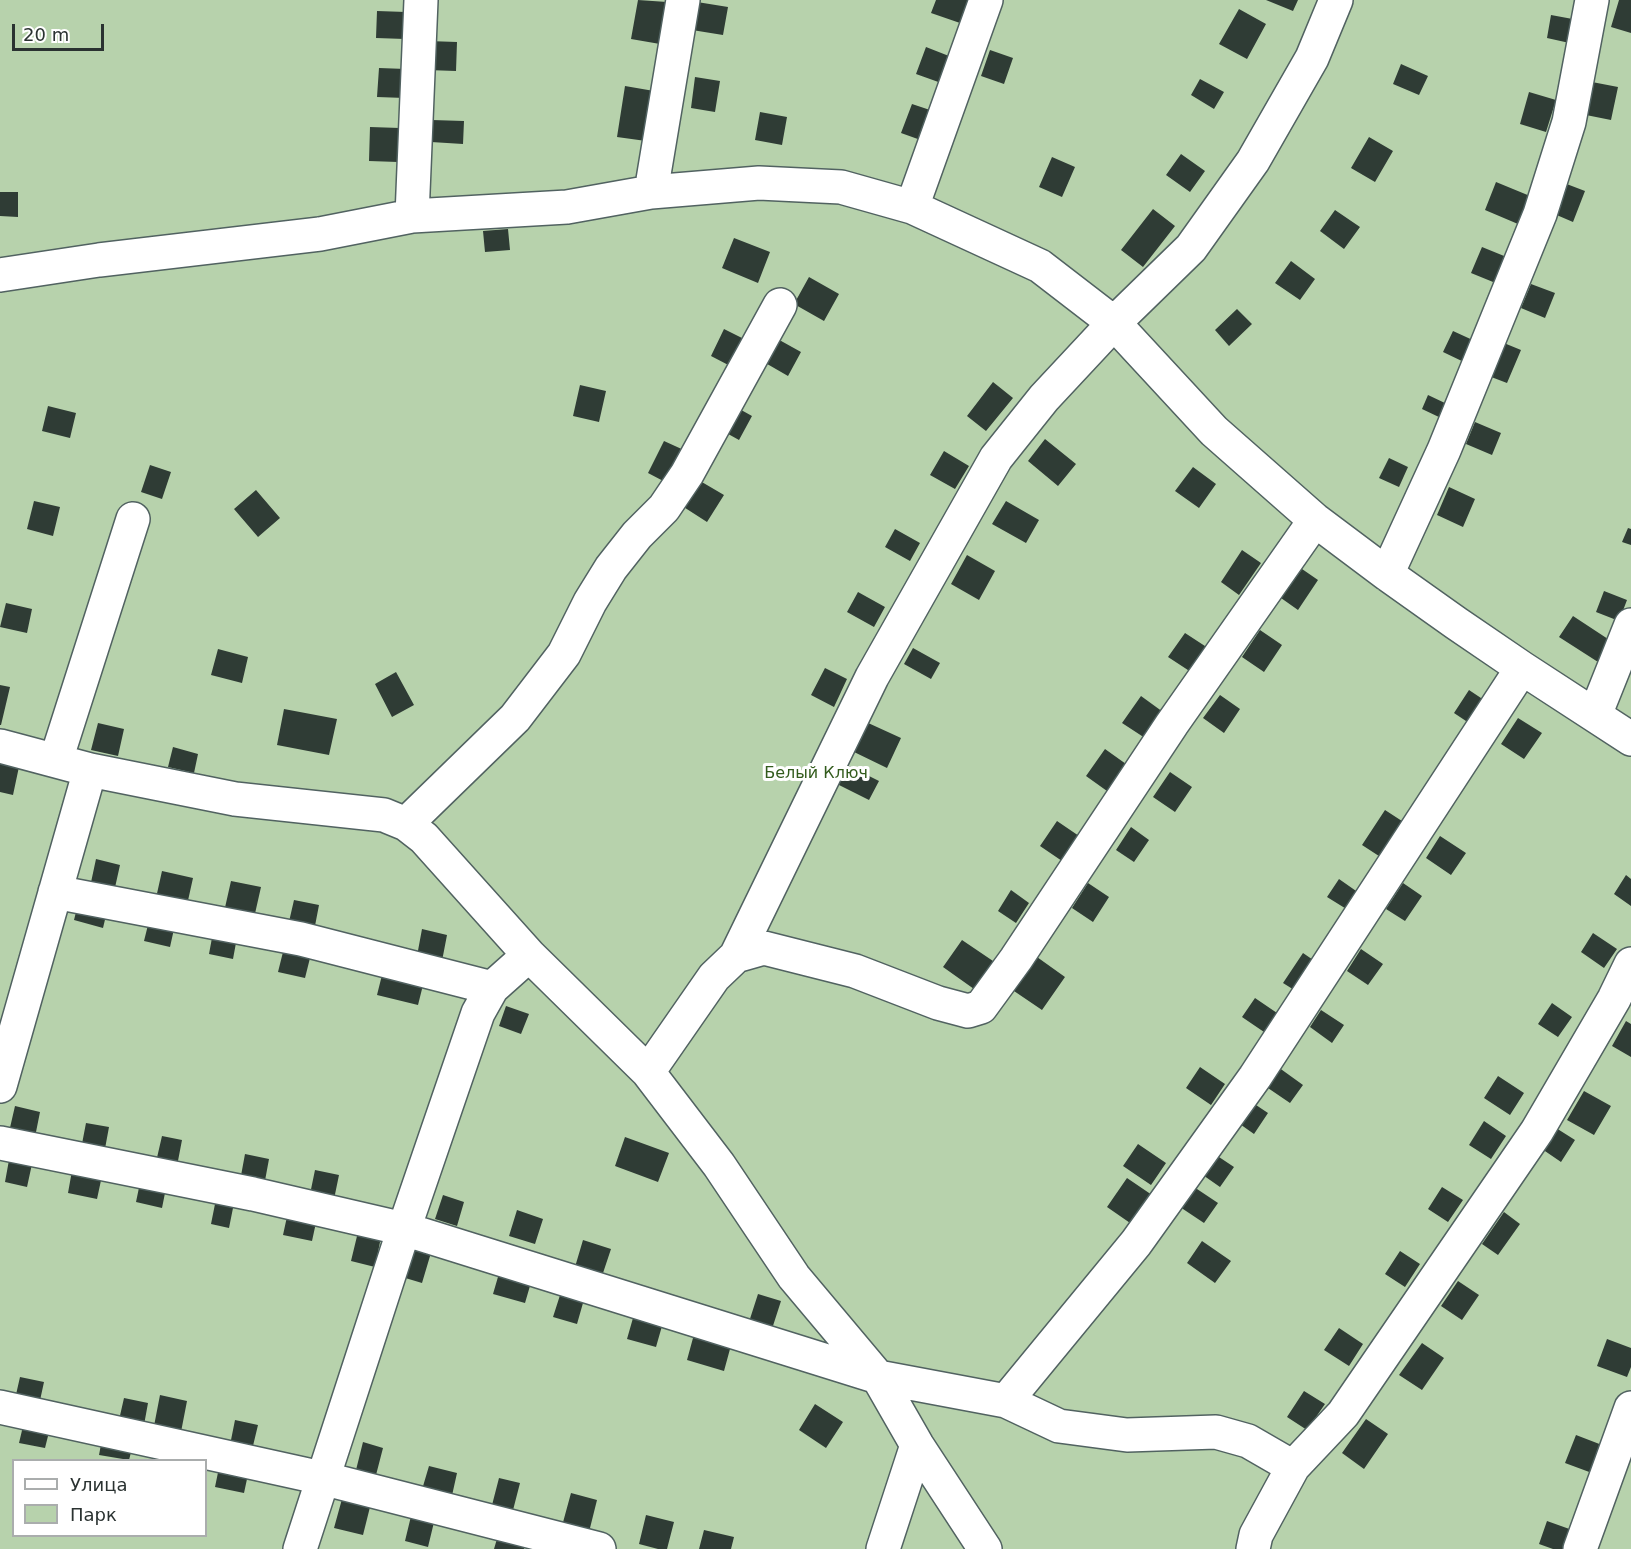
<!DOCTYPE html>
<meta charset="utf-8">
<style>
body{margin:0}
#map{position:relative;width:1631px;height:1549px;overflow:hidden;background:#d8ecea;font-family:"DejaVu Sans",sans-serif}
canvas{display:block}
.legend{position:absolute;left:12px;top:1459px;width:195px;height:78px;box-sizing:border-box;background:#fff;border:2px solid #aaadad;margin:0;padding:8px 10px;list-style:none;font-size:18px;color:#2a3231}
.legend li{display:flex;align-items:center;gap:12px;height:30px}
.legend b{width:30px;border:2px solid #aaadad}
.scale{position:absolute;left:12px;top:24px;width:92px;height:27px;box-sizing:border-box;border:3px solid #2a3231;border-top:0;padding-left:8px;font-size:18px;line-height:21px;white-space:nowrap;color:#2a3231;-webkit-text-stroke:4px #fff;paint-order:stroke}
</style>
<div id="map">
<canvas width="1631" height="1549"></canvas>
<ul class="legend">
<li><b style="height:8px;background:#fff"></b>Улица</li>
<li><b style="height:16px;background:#b7d2ac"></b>Парк</li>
</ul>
<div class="scale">20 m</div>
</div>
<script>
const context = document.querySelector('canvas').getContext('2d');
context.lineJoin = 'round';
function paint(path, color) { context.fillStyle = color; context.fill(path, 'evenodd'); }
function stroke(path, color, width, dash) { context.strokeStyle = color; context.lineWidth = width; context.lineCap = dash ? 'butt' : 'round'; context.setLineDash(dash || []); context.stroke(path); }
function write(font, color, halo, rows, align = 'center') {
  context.font = font + ' "DejaVu Sans",sans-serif'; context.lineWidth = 6; context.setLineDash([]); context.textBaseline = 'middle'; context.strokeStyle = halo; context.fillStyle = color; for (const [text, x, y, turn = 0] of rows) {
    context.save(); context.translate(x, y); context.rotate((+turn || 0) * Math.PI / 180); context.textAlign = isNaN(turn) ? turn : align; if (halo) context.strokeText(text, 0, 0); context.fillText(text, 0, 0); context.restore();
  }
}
const green = new Path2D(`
 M0 0H1631V1549H0ZM14 1460H206V1536H14Z`);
const building = new Path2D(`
 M638 0 667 2 660 44 631 39Z
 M936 0H968L960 23 931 13Z
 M1266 0H1298L1293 11Z
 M1619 0H1631V33L1611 27Z
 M697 2 728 7 723 35 692 30Z
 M1239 9 1266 24 1247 59 1219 44Z
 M377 11 406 12 405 39 376 38Z
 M1551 15 1578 20 1574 44 1547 38Z
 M428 41 457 42 456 71 427 70Z
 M926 47 954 58 944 84 916 74Z
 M990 50 1013 58 1004 84 981 76Z
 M1401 64 1428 76 1419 95 1393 84Z
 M379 68 406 69 405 98 377 97Z
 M695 77 720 81 715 112 691 108Z
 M1200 79 1224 92 1214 109 1191 95Z
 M1592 82 1618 87 1611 120 1586 115Z
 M625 86 654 91 646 141 617 137Z
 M1529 92 1556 100 1546 132 1520 124Z
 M912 104 939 113 929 143 901 133Z
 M760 112 787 117 782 145 755 140Z
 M432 120 464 121 463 144 431 142Z
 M370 127 400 128 398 162 369 161Z
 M1369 137 1393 151 1375 182 1351 168Z
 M1181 154 1205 171 1190 192 1166 175Z
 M1052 157 1075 167 1062 197 1039 187Z
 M1496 182 1530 196 1518 224 1485 210Z
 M1564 183 1585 191 1573 222 1552 213Z
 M0 192H18V217L0 216Z
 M1153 209 1175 226 1143 267 1121 250Z
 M1335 210 1360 227 1344 249 1320 231Z
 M508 229 510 250 485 252 483 231Z
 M734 238 770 252 758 283 722 268Z
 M1482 247 1509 258 1498 284 1471 273Z
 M1291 261 1315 279 1300 300 1275 283Z
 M809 277 839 294 824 321 794 304Z
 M1531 284 1555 293 1545 318 1521 308Z
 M1237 309 1252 324 1229 346 1215 330Z
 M724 329 750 342 736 369 711 356Z
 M1453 331 1477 342 1466 363 1443 352Z
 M774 337 801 352 788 376 762 361Z
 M1499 341 1521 350 1507 383 1486 375Z
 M993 382 1013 398 986 431 967 416Z
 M580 385 606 391 599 422 573 416Z
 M1428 395 1447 404 1441 418 1422 409Z
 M48 406 76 413 70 438 42 431Z
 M734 406 752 416 739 440 721 430Z
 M1475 422 1501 433 1492 455 1466 444Z
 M1045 439 1076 464 1058 486 1028 461Z
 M664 441 686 451 669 484 648 473Z
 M944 451 969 466 955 489 930 475Z
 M1389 458 1408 467 1399 487 1379 478Z
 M150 465 171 472 162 499 141 492Z
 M1193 467 1216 484 1199 508 1175 491Z
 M695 478 724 495 707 522 679 504Z
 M1449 487 1475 499 1463 527 1437 515Z
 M256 490 280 518 258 537 234 509Z
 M34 501 60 507 53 536 27 529Z
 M1006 501 1039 520 1026 543 992 524Z
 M1628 528 1631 529V545L1622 542Z
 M895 529 920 543 910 561 885 547Z
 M1242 550 1261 563 1239 595 1221 582Z
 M967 555 995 571 979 600 951 584Z
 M1302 569 1318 580 1298 610 1281 598Z
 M1604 591 1627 600 1619 621 1596 612Z
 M858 592 885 607 874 627 847 612Z
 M6 603 32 609 27 633 0 627Z
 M1573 616 1611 641 1598 662 1559 637Z
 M1260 630 1282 645 1264 672 1242 657Z
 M1185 633 1208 648 1191 672 1168 657Z
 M913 648 940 663 931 679 904 664Z
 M218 649 248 657 242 683 211 675Z
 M825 668 847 679 834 707 811 695Z
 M396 672 414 705 392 717 375 684Z
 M0 685 10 687 1 725H0Z
 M1469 690 1487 702 1472 725 1454 713Z
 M1220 695 1240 709 1224 733 1203 718Z
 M1141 696 1163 712 1145 738 1122 723Z
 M284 709 337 719 329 755 277 745Z
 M1518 718 1542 733 1524 759 1501 744Z
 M866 722 901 738 887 768 852 751Z
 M98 723 124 729 118 756 91 750Z
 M173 747 198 754 194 773 168 767Z
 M1105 749 1126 764 1107 791 1086 776Z
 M0 757 20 762 13 795 0 792Z
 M847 765 879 781 869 800 837 784Z
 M1170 772 1192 787 1175 812 1153 797Z
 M1385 810 1405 823 1382 858 1362 845Z
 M1057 821 1079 836 1062 861 1040 846Z
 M1131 827 1149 840 1134 862 1116 850Z
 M1440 836 1466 853 1451 875 1426 858Z
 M96 859 120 865 114 892 90 887Z
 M162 871 193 878 187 905 156 898Z
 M1626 875 1631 879V906L1614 894Z
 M1339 879 1359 893 1348 910 1327 897Z
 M231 881 261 887 254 918 224 912Z
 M1088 883 1109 897 1093 922 1072 908Z
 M1403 883 1422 896 1405 921 1386 909Z
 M1011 890 1029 903 1016 923 998 911Z
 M79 900 108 907 103 928 74 920Z
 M294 900 319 905 314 931 288 926Z
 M151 913 176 920 170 947 144 941Z
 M214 927 238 932 233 959 209 954Z
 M422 929 447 935 442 961 417 956Z
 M1593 933 1617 949 1604 968 1581 952Z
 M962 940 993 961 974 989 943 967Z
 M285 944 312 950 305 978 278 972Z
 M1361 949 1383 964 1368 985 1347 971Z
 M1303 953 1319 964 1299 993 1283 983Z
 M1037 957 1065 977 1042 1010 1014 991Z
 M385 963 426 973 418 1005 377 995Z
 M1255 998 1277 1013 1264 1032 1242 1017Z
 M1552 1003 1572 1017 1558 1037 1538 1024Z
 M506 1006 529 1014 521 1034 499 1026Z
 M1321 1010 1344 1025 1332 1043 1310 1027Z
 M1626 1021 1631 1024V1057L1612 1046Z
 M1200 1067 1225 1084 1211 1105 1186 1088Z
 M1278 1067 1303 1085 1290 1103 1265 1086Z
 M1498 1076 1524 1093 1510 1115 1484 1098Z
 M1584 1091 1611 1106 1594 1135 1567 1120Z
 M1250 1101 1268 1113 1254 1134 1237 1122Z
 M15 1106 40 1112 35 1137 9 1132Z
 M1484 1121 1506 1136 1491 1159 1469 1145Z
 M86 1123 109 1127 104 1154 81 1149Z
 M1556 1128 1575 1140 1561 1162 1542 1149Z
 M162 1136 182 1140 177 1166 156 1162Z
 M625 1137 669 1153 658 1182 615 1166Z
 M1138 1144 1166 1163 1151 1185 1123 1166Z
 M1213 1153 1234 1167 1220 1187 1200 1173Z
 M245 1154 269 1159 264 1186 240 1181Z
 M9 1160 32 1164 27 1187 5 1182Z
 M73 1165 103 1171 97 1199 68 1193Z
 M315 1170 339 1175 333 1204 309 1199Z
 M141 1178 167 1183 162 1208 136 1202Z
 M1127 1178 1152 1195 1133 1225 1107 1207Z
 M1194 1187 1218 1203 1204 1223 1180 1207Z
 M1442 1187 1463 1200 1448 1222 1428 1209Z
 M217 1194 235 1198 229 1228 211 1224Z
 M443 1195 464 1202 457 1226 435 1219Z
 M517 1210 543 1219 535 1244 509 1236Z
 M288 1212 317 1218 312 1241 283 1235Z
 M1504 1212 1520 1224 1498 1255 1482 1244Z
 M358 1232 381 1237 375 1267 351 1261Z
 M583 1240 611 1249 602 1276 575 1267Z
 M413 1241 433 1246 422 1283 402 1277Z
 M1202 1241 1231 1261 1215 1283 1187 1263Z
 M1400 1251 1420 1264 1405 1287 1385 1274Z
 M500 1270 532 1279 525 1303 493 1294Z
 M1458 1281 1479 1295 1462 1320 1441 1306Z
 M562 1289 585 1296 577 1324 553 1317Z
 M758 1294 781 1301 771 1332 748 1325Z
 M635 1311 664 1319 656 1347 627 1339Z
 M696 1327 733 1338 724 1371 687 1360Z
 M1339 1328 1363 1344 1349 1366 1324 1350Z
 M1607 1339 1631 1348V1367L1627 1377 1597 1366Z
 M1422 1343 1444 1358 1422 1390 1399 1375Z
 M20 1377 44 1382 39 1405 15 1399Z
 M1304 1391 1325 1404 1307 1430 1287 1417Z
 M160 1395 187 1401 181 1432 154 1426Z
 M124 1398 148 1403 144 1425 119 1420Z
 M815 1404 843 1422 826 1448 799 1430Z
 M1366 1419 1388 1434 1364 1469 1342 1453Z
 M235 1420 258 1425 252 1450 230 1445Z
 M24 1422 50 1428 45 1448 19 1443Z
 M103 1434 134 1441 129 1460 99 1455Z
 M1576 1435 1602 1445 1592 1473 1565 1463Z
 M363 1442 383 1448 376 1475 356 1470Z
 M221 1458 250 1465 244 1493 215 1487Z
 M429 1466 457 1473 451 1500 421 1493Z
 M499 1478 520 1483 512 1514 491 1509Z
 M571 1493 597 1500 589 1532 562 1526Z
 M342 1499 370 1507 363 1535 334 1528Z
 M412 1512 435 1518 428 1547 405 1541Z
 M646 1515 674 1522 667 1549H658L639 1544Z
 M1547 1521 1575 1531 1568 1549H1553L1539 1544Z
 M704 1530 734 1537 731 1549H699Z
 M499 1532 526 1539 524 1549H494Z`);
const minor = new Path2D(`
 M651 192 683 0
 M912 207 986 0
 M412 216 421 0
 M0 275 99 260 320 234 412 216 567 207 651 192 759 183 841 187 912 207 1040 266 1114 323 1214 431 1315 520 1387 574 1456 623 1522 668 1631 739
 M1387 574 1444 450 1540 214 1569 122 1592 0
 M1595 715 1631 625
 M0 746 90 770 235 799 384 815 406 824 424 838 529 955 648 1072 719 1165 794 1277 878 1377 917 1445 985 1549
 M56 760 133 519
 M406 824 515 718 564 654 590 602 611 568 637 535 664 508 687 474 780 305
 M55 892 301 939 492 988
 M736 956 764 948 855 971 938 1003 968 1011 981 1007 1016 959 1172 724 1315 520
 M648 1072 714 977 736 956 872 677 996 458 1044 398 1114 323 1191 248 1253 161 1312 58 1336 0
 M0 1086 90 770
 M0 1143 253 1194 404 1229 878 1377 1006 1401 1059 1426 1127 1435 1216 1432 1248 1441 1293 1467
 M1006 1401 1136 1243 1255 1077 1522 668
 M0 1407 322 1478 599 1549
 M300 1549 404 1229 478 1013 492 988 529 955
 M883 1549 917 1445
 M1253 1549 1256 1535 1293 1467 1343 1414 1537 1131 1614 999 1631 964
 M1580 1549 1631 1408`);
const parkNames = [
 ["Белый Ключ",816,774]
];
paint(green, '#b7d2ac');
paint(building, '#2f3c35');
stroke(minor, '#516261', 36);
stroke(minor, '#fff', 33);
write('16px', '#325b1c', '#fff', parkNames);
</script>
